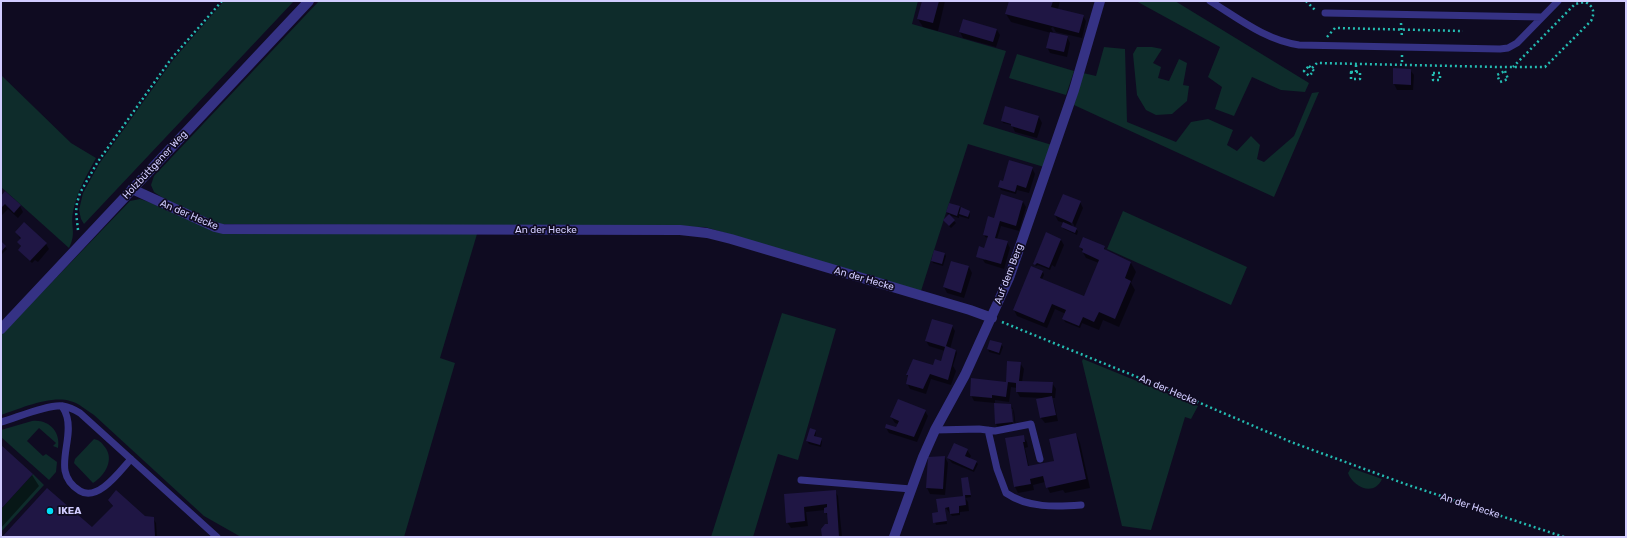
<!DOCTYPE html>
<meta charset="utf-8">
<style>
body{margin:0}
#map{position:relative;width:1627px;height:538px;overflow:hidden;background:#0f0b21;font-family:Rubik,sans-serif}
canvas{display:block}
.frame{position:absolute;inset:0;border:2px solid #d1ccff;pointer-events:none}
</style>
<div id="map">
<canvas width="1627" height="538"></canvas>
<div class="frame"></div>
</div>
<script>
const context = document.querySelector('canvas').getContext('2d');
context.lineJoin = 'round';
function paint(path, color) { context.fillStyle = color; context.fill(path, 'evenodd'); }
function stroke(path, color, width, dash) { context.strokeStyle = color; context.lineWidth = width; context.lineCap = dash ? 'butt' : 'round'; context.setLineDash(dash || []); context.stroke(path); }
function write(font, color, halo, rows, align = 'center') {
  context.font = font + ' Rubik,sans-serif'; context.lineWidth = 3.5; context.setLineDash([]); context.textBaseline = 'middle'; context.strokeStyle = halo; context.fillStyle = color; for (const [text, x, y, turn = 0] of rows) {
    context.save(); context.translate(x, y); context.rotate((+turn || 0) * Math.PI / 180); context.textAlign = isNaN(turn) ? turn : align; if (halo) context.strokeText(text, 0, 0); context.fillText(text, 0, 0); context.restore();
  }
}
const green = new Path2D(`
 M224 1H294L84 224 81 219 79 210 83 193 99 164 173 60Z
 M319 1H918L912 24 1006 51 983 124 1052 145 1044 167 968 144 921 291 705 227 220 224 169 202 154 192 151 185 154 176Z
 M1136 1H1175L1309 83 1305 92 1281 90 1252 77 1234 116 1215 109 1222 87 1208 77 1220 47Z
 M1104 47 1125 49 1127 122 1176 142 1191 122 1208 119 1233 130 1227 145 1237 151 1251 136 1260 145 1257 159 1264 162 1294 136 1312 93 1319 92 1274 197 1074 105 1083 73 1096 76Z
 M1137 47H1152L1162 49 1153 63 1161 67 1158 78 1169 81 1179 59 1187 63 1183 85 1189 86 1187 101 1172 114 1156 115 1146 110 1137 95 1133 54Z
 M1017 54 1074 71 1066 95 1009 78Z
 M1 75 71 143 96 158C86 177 77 191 73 212 70 227 77 232 69 248L1 187Z
 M140 199 149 202 209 229 477 234 440 358 455 363 404 537H241L204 516 94 415C86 410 79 403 70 401 51 395 19 409 1 415V335L130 201Z
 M1123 211 1247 267 1231 305 1107 249Z
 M782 313 836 329 798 460 778 454 753 537H711Z
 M1083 359 1198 406 1191 419 1185 417 1151 530 1122 526 1082 361Z
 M32 421C49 419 61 432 58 448L53 446 56 443 39 428 27 441 43 456 46 454 57 462 56 472 49 480 1 437V430Z
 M94 439C99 440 101 442 104 446 115 458 106 475 93 483L74 463 75 459Z
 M1351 468 1382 479C1374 497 1353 487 1348 473Z
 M33 474 44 485 1 532V509Z`);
const shadow = new Path2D(`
 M923 1H945L938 31 923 27 918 19Z
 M1010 1H1060L1058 9 1083 16 1086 21 1082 38 1056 32 1053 27 1051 28 1054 34 1067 37 1070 43 1067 57 1050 53 1047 47 1051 33 1011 22 1006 14Z
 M964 20 997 30 1000 35 996 47 963 38 960 32Z
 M1410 70 1414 75 1413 90H1397L1394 84Z
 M1039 117 1042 123 1037 138 1015 132 1012 125 1003 123 1002 120Z
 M1032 168 1035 174 1029 193 1017 190 1016 194 1001 190 999 187 1003 182Z
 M5 193 20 206 23 212 18 218 8 209 1 216V197Z
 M1023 202 1026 207 1019 231 1001 226 997 239 1007 242 1010 248 1004 269 985 263 983 260 979 259 985 260 984 250 988 238 985 237 984 234 995 220Z
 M1080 202 1083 208 1075 227 1070 218 1068 219 1073 227 1078 231 1077 235 1064 229 1062 227 1064 223 1058 221 1055 215Z
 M960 207 961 209 969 212 970 215 969 219 959 216V218L948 215 947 212Z
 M954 221 956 223 951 228 946 223Z
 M16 232 46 244 49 249 38 262 35 260 32 263 19 250 21 247 19 242 21 240Z
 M1061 240 1064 245 1055 267 1052 265 1050 270 1038 265 1036 266 1034 264Z
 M1 243 7 249 1 255Z
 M1080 247H1104L1106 251 1131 263 1136 272 1131 283 1135 290 1119 327 1103 320 1099 330 1082 323 1080 328 1065 322 1064 319 1066 314 1055 309 1047 328 1017 316 1014 310 1043 272 1044 275 1042 279 1084 297 1099 263 1086 258Z
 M945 254 946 256 943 266 933 263 932 261Z
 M952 262 969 267 972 273 964 298 947 293 944 287Z
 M952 326 955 331 950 349 956 350 957 353 953 366 956 371 951 385 931 379 926 394 910 389 907 383 908 378 907 375 909 368 933 366 941 362 945 351 929 346 926 341Z
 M1001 344 1003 347 1000 355 989 352 988 349Z
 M1020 363 1024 369 1022 382 1052 383 1056 389 1055 398H1052L1054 403 1058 421 1045 423 1041 418 1042 398 1020 397 1017 392V388L1011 387 1009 402 995 400V404L1011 405 1014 411 1016 428 999 429 996 424 995 403 974 401 971 395 1007 383ZM1011 409H1013L1015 427H1013Z
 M925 411 928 416 917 442 889 433 886 428H896L898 424 895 423 891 417Z
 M815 431 816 433 815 438 821 439 822 442 821 447 809 444 807 441Z
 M1076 434 1080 443 1090 488 1065 493 1063 490 1050 493 1045 482 1033 485 1034 490 1018 493 1015 487 1006 439 1023 436 1027 442 1028 447 1025 448 1029 467 1053 462Z
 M1 446 32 475 39 486 1 528Z
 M967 450 971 456 969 459 976 462 978 464 974 472 952 463 948 458Z
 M945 457 948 463 945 495 930 494 927 488Z
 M968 478 971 497 965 498 968 502 969 511 960 512V515L952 516 945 507 947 524 936 525 933 514 940 513 938 500 964 496Z
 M835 491 838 496 842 537H823L829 525 828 515H827L825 510 806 512 808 526 791 528 787 522 785 495Z
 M109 500 144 517 153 518 156 523 157 537H4L92 528 113 507Z`);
const building = new Path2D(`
 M922 1H939L933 23 917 19Z
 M1009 1H1053L1051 7 1084 15 1079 33 1005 14Z
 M963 19 997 29 993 42 959 32Z
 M1050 32 1068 36 1064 52 1046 48Z
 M1393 68 1411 69V85L1393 84Z
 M1005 106 1039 116 1034 133 1011 126V124L1001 121Z
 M1009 160 1033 167 1026 188 1017 185 1015 192 998 187 1000 180 1003 181Z
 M5 191 21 205 14 213 5 204 1 208V196Z
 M1001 194 1023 201 1016 226 1000 221 995 238 1008 241 1001 264 976 257 979 246 984 248 988 236 983 235 988 216 994 218Z
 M1063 194 1081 201 1072 223 1054 215Z
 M949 203 960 206 957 216 946 212Z
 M961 207 970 211 968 217 959 214Z
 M949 214 955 220 949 226 943 220Z
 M24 222 47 243 30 261 18 250 21 246 17 242 21 238 15 232Z
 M1063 222 1077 228 1075 233 1061 227Z
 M1046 232 1061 239 1049 268 1037 263 1035 265 1033 264Z
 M1083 237 1105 246 1104 249 1131 262 1125 278 1131 281 1115 319 1099 312 1094 322 1083 317 1079 326 1062 319 1066 310 1052 304 1044 323 1013 310 1031 266 1043 271 1040 278 1084 296 1099 260 1082 252 1083 249 1079 247Z
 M1 241 6 246 1 252Z
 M934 250 945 253 942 264 931 261Z
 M951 261 969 266 961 293 943 287Z
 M932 319 953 325 946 346 956 350 948 380 930 374 923 389 906 384 908 375H906L913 359 933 365 935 359 941 361 945 347 925 341Z
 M990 340 1002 343 999 353 987 349Z
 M1007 361 1021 362 1019 381 1053 382 1052 393 1016 392V383L1008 382 1006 397 992 395V398L970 396 971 378 1006 382Z
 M1052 396 1056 415 1040 418 1036 399Z
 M898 399 926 410 914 437 885 428 886 424 896 427 899 421 890 417Z
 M994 403 1011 404 1013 422 995 424Z
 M810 428 816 430 814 436 822 438 820 445 806 441Z
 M1076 433 1086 479 1046 488 1043 476 1030 479 1031 484 1014 487 1005 438 1024 435 1025 442H1023L1028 466 1054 461 1049 439Z
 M954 443 968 449 965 456 977 461 973 470 947 458Z
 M1 445 33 474 1 509Z
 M945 456 943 489 926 488 928 457Z
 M968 477 971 495H965L966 505 959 506V513L950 514 949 507 945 508 947 521 933 523 932 513 938 512 936 499 963 496 961 478Z
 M47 488 92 527 113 506 108 500 116 490 145 516 154 517 155 537H2Z
 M836 490 839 537H822L821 529 825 524H828L827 513H824V508L827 507V504L804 507 805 521 786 523 784 494Z`);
const path = new Path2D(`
 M1306 1 1316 11
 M1401 23 1402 38
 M1327 37 1335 28 1463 31
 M1402 55V64
 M1309 66 1314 71 1309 76 1304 71Z
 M1312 68 1317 63 1499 67H1545L1591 21C1595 13 1594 6 1585 2L1575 4 1513 67
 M1505 71 1508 79 1500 82 1497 75Z
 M1351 72H1360V79H1351Z
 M1356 72V64
 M1433 73H1440V80H1433Z
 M78 230 76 212 77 203 80 193 97 163 171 59 222 1
 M1002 322 1179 394 1291 442 1408 485 1564 537`);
const service = new Path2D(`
 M1210 1C1238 18 1265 40 1299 45L1500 49 1508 48 1517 43 1558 1
 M1325 13 1542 17
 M62 406C64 409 66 413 67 417 74 443 50 473 80 491 98 502 120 471 131 459
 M1 422C16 418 48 404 63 406 69 407 75 410 80 413L217 537
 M935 430 979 429 995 431 1031 424 1040 459
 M988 430 997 469 1006 493C1028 508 1055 507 1081 505
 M801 480 911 489`);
const minor = new Path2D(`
 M132 189 215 227 223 229 680 230 707 233 731 239 970 310 992 318
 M1 329 309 1
 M894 537 923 457 935 430 965 375 1009 278 1074 90 1100 1`);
const markers = [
 [50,511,4,"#00dff7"]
];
const streetNames = [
 ["Holzbüttgener Weg",155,165,-47],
 ["An der Hecke",189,215,23],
 ["An der Hecke",546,230],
 ["Auf dem Berg",1009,274,-69],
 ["An der Hecke",864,279,16],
 ["An der Hecke",1168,390,23],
 ["An der Hecke",1470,506,18]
];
const poiNames = [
 ["IKEA",58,511]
];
paint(green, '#0e2c2b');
paint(shadow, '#0007');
paint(building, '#1f1644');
stroke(path, '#24bbb1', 2.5, [2, 3]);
stroke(service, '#353284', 7);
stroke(minor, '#353284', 10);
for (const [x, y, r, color] of markers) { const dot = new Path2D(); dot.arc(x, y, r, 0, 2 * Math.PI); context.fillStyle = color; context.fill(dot); stroke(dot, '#0f0b21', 1.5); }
write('10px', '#d1ccff', '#0f0b21', streetNames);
write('bold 10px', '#d1ccff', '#0f0b21', poiNames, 'left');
</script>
